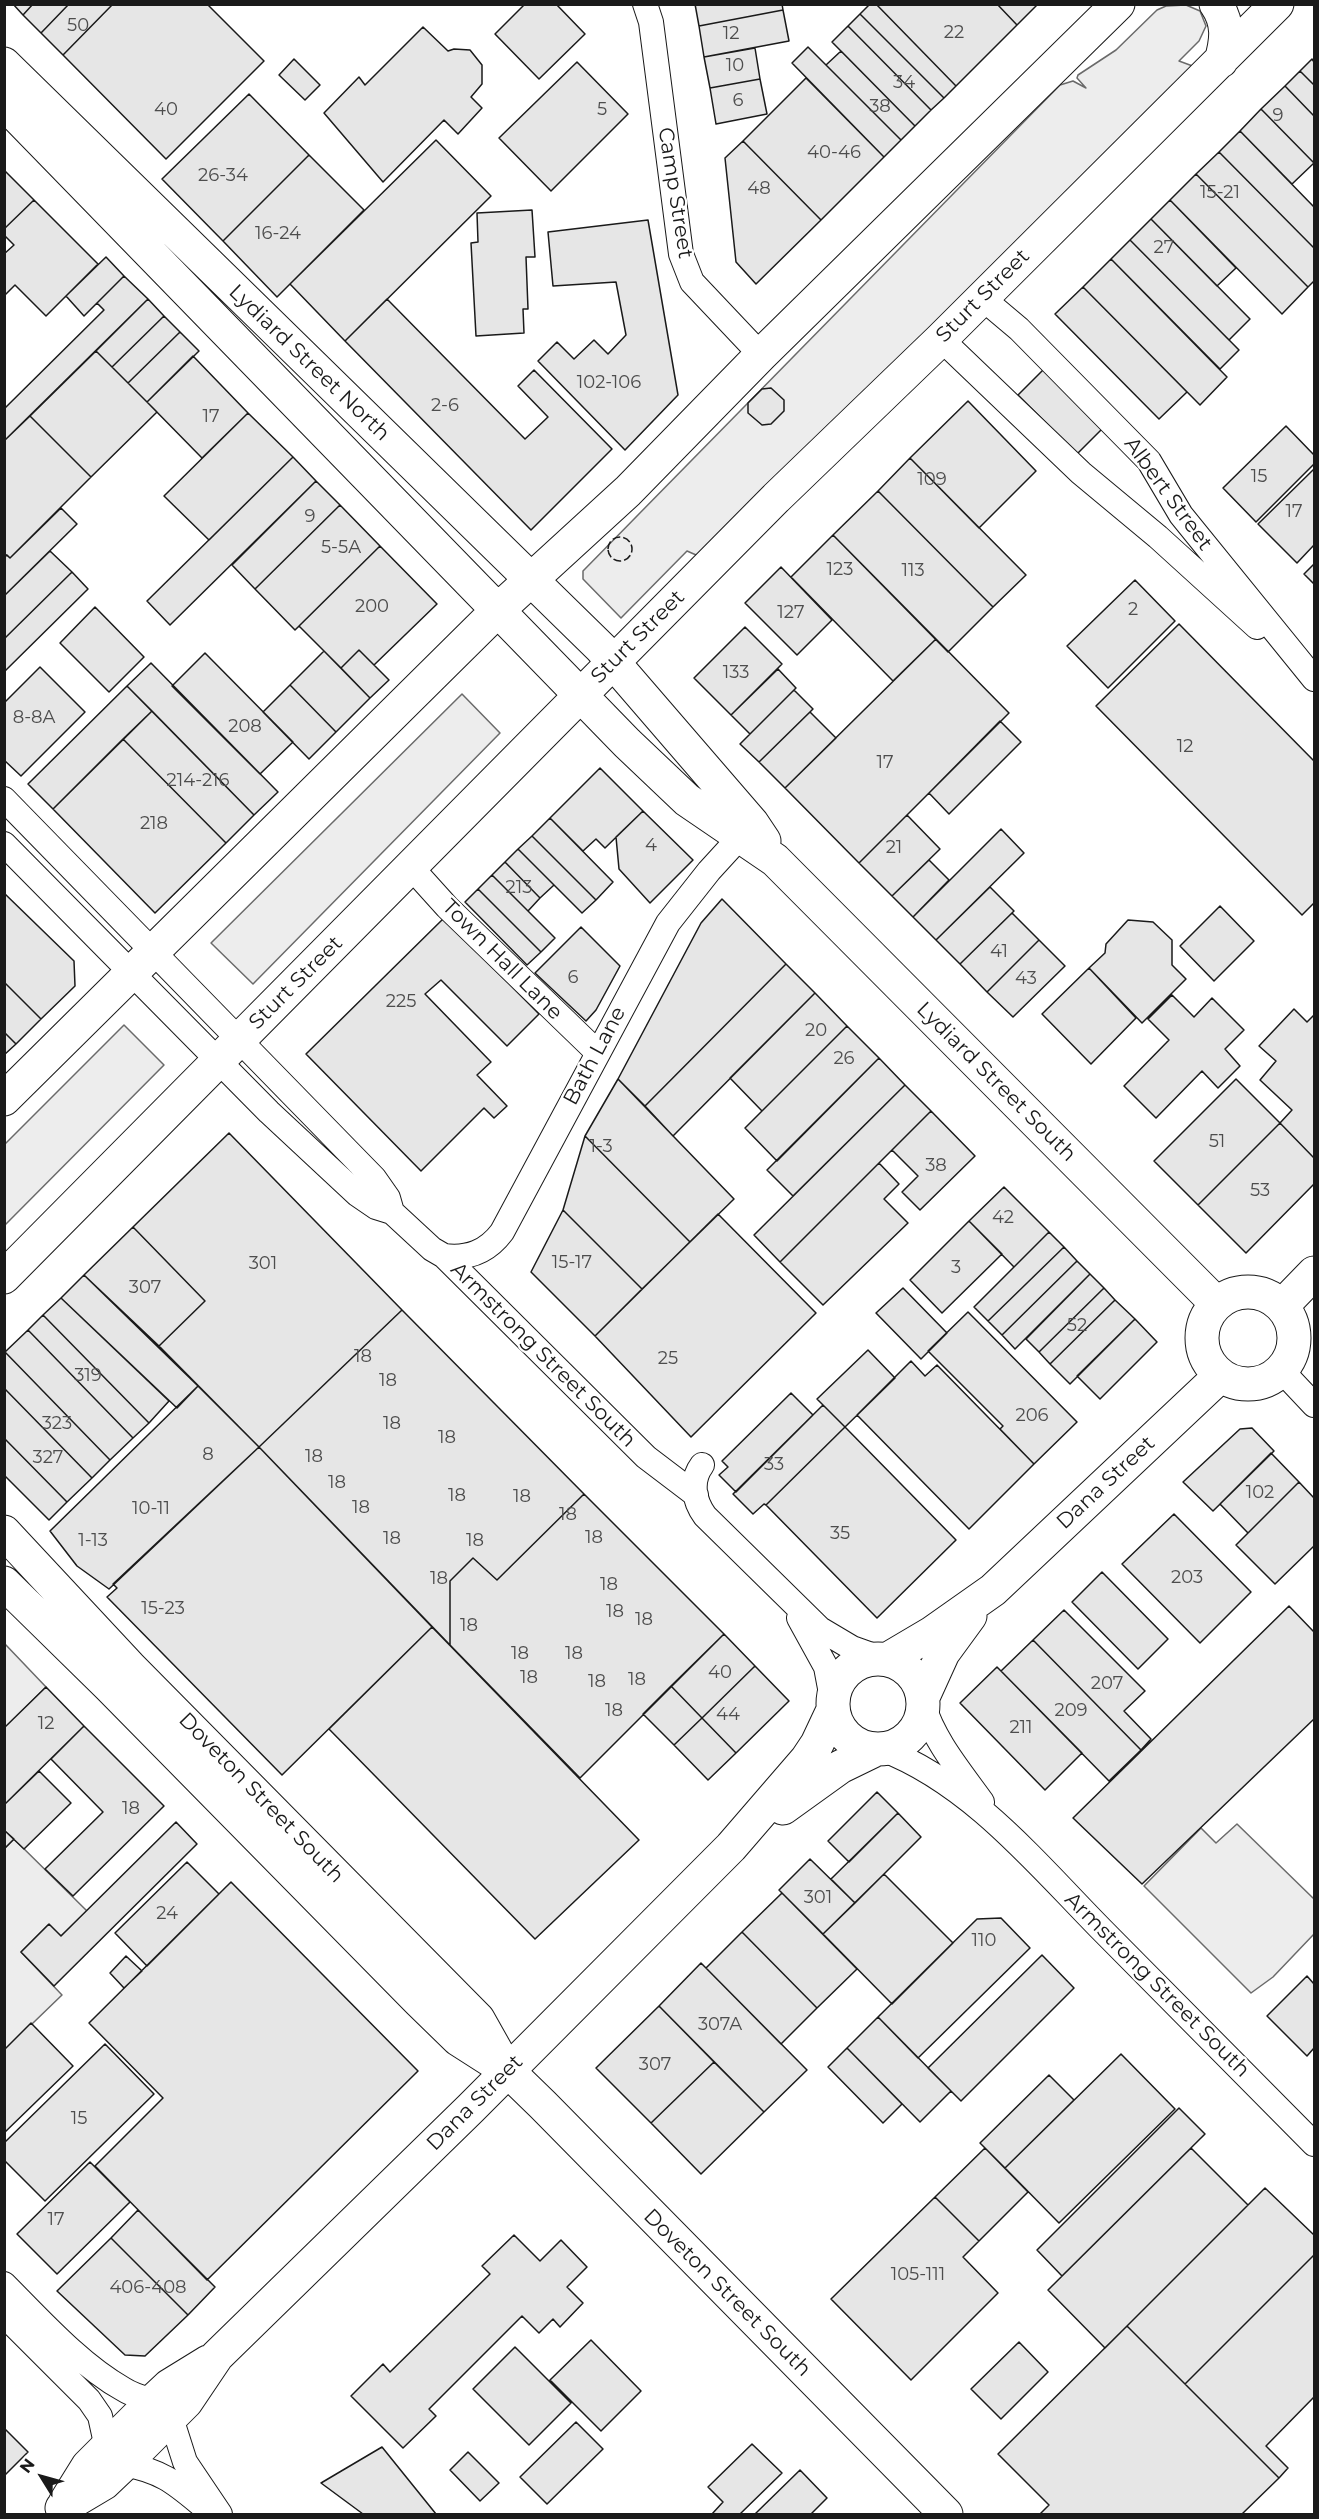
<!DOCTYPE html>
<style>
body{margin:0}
#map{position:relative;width:1319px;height:2519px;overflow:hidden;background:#fff;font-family:Montserrat,sans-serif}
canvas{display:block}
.frame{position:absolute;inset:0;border:6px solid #1a1a1a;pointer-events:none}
.north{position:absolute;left:12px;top:2447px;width:60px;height:60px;-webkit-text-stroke:4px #fff;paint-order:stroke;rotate:307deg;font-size:16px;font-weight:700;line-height:24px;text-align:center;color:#1a1a1a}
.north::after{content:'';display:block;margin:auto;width:21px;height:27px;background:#1a1a1a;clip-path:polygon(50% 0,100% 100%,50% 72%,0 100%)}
</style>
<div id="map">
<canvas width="1319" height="2519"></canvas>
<div class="frame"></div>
<div class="north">N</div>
</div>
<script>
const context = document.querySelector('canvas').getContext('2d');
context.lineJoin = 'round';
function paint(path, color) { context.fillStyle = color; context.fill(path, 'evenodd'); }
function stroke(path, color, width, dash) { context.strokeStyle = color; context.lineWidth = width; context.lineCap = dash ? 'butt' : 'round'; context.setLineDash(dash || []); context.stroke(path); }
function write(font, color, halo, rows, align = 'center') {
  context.font = font + ' Montserrat,sans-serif'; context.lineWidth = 4.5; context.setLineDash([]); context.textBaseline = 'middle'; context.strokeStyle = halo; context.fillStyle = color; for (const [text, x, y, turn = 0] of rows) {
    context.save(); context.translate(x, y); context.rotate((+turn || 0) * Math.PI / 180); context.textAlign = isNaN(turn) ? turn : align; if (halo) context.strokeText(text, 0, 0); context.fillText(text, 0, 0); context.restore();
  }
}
const built = new Path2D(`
 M1186 5 1200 11 1206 26 1199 41 1179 61 1198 68 703 558 687 551 621 618 583 579V571L1060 85 1073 81 1086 88 1077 78 1078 75 1116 50 1157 10 1166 6Z
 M462 694 500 733 253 984 211 943Z
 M124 1025 164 1065 5 1225V1144Z
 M5 1644 46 1687 5 1728Z
 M1237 1824 1314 1899V1934L1273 1977 1251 1993 1144 1886 1201 1828 1216 1843Z
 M14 1839 87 1911 61 1936 48 1925 21 1952 62 1995 5 2050 4 1849Z`);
const building = new Path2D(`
 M13 4H33L23 15Z
 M33 4H69L41 33 23 15Z
 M69 4H113L63 55 41 33Z
 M113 4H207L264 61 166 159 63 55Z
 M525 4H556L585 34 539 79 495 34Z
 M695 4H782L783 10 699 26Z
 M870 4H876L956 86 944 98 860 14Z
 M876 4H997L1017 25 956 86Z
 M997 4H1038L1017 25Z
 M783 10 789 41 704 57 699 26Z
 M860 14 944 98 931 110 848 26Z
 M848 26 931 110 915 126 832 42Z
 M423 27 448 51 454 49 470 50 482 65V84L471 97 482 108 458 134 444 120 383 182 324 113 359 77 365 85Z
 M808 47 901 140 884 157 792 63Z
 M755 48 760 79 710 88 704 57Z
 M841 51 915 126 901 140 826 65Z
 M294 59 320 85 305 100 279 75Z
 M1312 59 1314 62V85L1300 71Z
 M577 62 628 114 551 191 499 138Z
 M1300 71 1314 85V116L1285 86Z
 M806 78 884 157 821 220 743 141Z
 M760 79 767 114 716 124 710 88Z
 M1285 86 1314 116V163L1261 109Z
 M249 94 309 155 223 241 162 179Z
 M1261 109 1314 163 1292 184 1240 131Z
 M1240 131 1314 207V248L1219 152Z
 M436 140 491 196 345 341 290 284Z
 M743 141 821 220 756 284 736 262 725 158Z
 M1219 152 1314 248V281L1308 287 1196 174Z
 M309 155 364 210 277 297 223 241Z
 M4 170 34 200 4 229Z
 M1196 174 1308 287 1282 314 1170 200Z
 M34 200 98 264 46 316 15 285 6 294 4 293V254L14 245 4 235V229Z
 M1170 200 1236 268 1217 286 1151 219Z
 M532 210 535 257H526L528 309H523L524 333 476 336 471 243 478 242 477 213Z
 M1151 219 1250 319 1229 340 1130 240Z
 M648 220 678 395 625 450 538 361 557 342 574 359 594 340 608 354 626 335 616 282 553 286 548 232Z
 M1130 240 1239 350 1220 369 1111 259Z
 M106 257 124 276 84 316 66 296Z
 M1111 259 1227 377 1200 405 1083 287Z
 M124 276 148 299 4 441V409L104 310 97 303Z
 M1083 287 1187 392 1159 419 1055 314Z
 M148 299 164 316 112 367 96 351Z
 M387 299 525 439 548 417 518 386 534 370 612 449 531 530 345 341Z
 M164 316 180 332 128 383 112 367Z
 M180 332 199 351 147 402 128 383Z
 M96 351 157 412 91 477 30 416Z
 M193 356 248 413 202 458 147 402Z
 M1044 369 1103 428 1077 454 1018 395Z
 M771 388 784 400V411L771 424 762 425 748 413V403L762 389Z
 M968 401 1036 471 979 528 910 458Z
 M248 413 293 457 209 540 164 496Z
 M30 416 91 477 10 558 4 553V441Z
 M1286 426 1314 455V464L1256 522 1223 488Z
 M293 457 316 481 170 625 147 601Z
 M910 458 1026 575 993 607 878 491Z
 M1314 469V545L1297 563 1258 524Z
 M316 481 340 505 255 589 232 565Z
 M878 491 993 607 948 652 833 535Z
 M340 505 380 546 295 630 255 589Z
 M61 508 77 524 4 596V557L7 555 10 558Z
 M833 535 936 639 893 681 791 577Z
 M380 546 437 604 374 665 359 650 341 668 299 626Z
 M50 551 72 572 4 639V596Z
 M1314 564V584L1304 574Z
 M781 567 832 620 797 655 745 603Z
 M72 572 88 589 4 672V639Z
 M1135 580 1175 621 1108 688 1067 646Z
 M95 607 144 657 109 692 60 643Z
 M1179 624 1314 761V903L1302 915 1096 706Z
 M745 627 782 664 731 715 694 678Z
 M936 639 1009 713 859 863 785 788Z
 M359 650 389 680 370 698 341 668Z
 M324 651 370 698 336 732 290 685Z
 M205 653 293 742 260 774 172 686Z
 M151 663 278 792 254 815 127 686Z
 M40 667 85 712 21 776 4 760V703Z
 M778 669 796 688 750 734 731 715Z
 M290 685 336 732 309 759 263 712Z
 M127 686 152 711 53 809 28 784Z
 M794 690 813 709 759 762 740 744Z
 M152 711 254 815 226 843 123 739Z
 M810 712 836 738 785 788 759 762Z
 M1000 721 1021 742 949 814 929 793Z
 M123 739 226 843 155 913 53 809Z
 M600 768 643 811 605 848 596 839 583 851 550 818Z
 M643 811 693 860 650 903 619 869 616 837Z
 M907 815 940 849 892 896 859 863Z
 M550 818 613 882 596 900 532 836Z
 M1001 829 1024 853 936 940 913 917Z
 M532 836 596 900 582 913 518 849Z
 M518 849 554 885 540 898 505 862Z
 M929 860 949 880 913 917 892 896Z
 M505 862 540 898 528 911 492 875Z
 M492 875 555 938 541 952 478 889Z
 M990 887 1014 911 960 964 936 940Z
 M478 889 541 952 527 965 465 902Z
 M4 893 74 961 75 986 41 1019 4 982Z
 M722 899 786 964 645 1106 618 1079 701 923Z
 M1220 906 1254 941 1214 981 1180 946Z
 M1012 913 1039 940 987 992 960 964Z
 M444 918 539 1014 507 1046 441 980 425 994 491 1062 477 1075 507 1106 494 1118 484 1108 421 1171 306 1054Z
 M1128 920 1153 922 1172 940V965L1186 979 1142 1023 1089 968 1105 953 1106 944Z
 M581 927 620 966 596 1010 586 1021 535 973Z
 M1039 940 1065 966 1013 1017 987 992Z
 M786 964 815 993 673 1136 645 1106Z
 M1089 968 1136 1018 1091 1064 1042 1014Z
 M4 982 41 1019 16 1044 4 1032Z
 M815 993 847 1026 762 1111 730 1078Z
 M1172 995 1194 1017 1212 998 1244 1030 1225 1049 1240 1066 1218 1088 1202 1071 1156 1118 1124 1086 1169 1040 1148 1019Z
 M1294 1009 1307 1022 1314 1015V1158L1280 1123 1292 1110 1260 1080 1276 1061 1259 1046Z
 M847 1026 879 1058 777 1161 745 1128Z
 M4 1032 16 1044 4 1055Z
 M879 1058 905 1085 793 1196 767 1170Z
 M618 1079 734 1199 690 1242 585 1136Z
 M1236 1079 1280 1123 1198 1205 1154 1161Z
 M905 1085 931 1111 780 1262 754 1235Z
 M931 1111 975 1156 920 1210 902 1192 918 1176 892 1150Z
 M1280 1123 1314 1158V1184L1246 1253 1198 1205Z
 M229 1133 402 1310 259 1447 159 1346 205 1301 133 1227Z
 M585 1136 690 1242 642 1289 563 1210Z
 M879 1163 899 1184 884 1199 908 1223 823 1305 780 1262Z
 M1004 1187 1049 1232 1014 1267 969 1221Z
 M563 1210 642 1289 595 1336 531 1272Z
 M718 1214 816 1313 691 1437 595 1336Z
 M969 1221 1002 1254 942 1313 910 1280Z
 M133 1227 205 1301 159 1346 84 1275Z
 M1049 1232 1064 1247 988 1321 974 1307Z
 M1064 1247 1077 1261 1002 1335 988 1321Z
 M1077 1261 1090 1274 1015 1349 1002 1335Z
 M1090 1274 1104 1288 1039 1352 1026 1339Z
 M84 1275 198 1386 177 1408 61 1298Z
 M903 1288 947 1333 921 1359 876 1313Z
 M1104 1288 1115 1300 1050 1364 1039 1352Z
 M61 1298 169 1401 149 1423 43 1315Z
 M1115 1300 1135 1319 1070 1384 1050 1364Z
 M402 1310 584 1494 497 1580 473 1558 450 1581V1645L259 1447Z
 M968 1312 1077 1422 1034 1464 1000 1429 1003 1426 928 1351Z
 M43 1315 149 1423 133 1438 28 1330Z
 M1135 1319 1157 1342 1100 1399 1077 1376Z
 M28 1330 133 1438 110 1460 5 1352Z
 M868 1350 895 1378 845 1427 817 1399Z
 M5 1352 110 1460 92 1478 4 1388Z
 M911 1361 925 1376 937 1365 1034 1464 969 1529 857 1415Z
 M198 1386 259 1447 109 1589 77 1566 50 1531Z
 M4 1388 92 1478 67 1502 4 1438Z
 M791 1393 813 1415 736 1492 719 1475 728 1467 722 1461Z
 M823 1405 845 1427 766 1505 764 1504 753 1514 733 1494Z
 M845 1427 956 1540 877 1618 766 1505Z
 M1252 1428 1274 1451 1213 1511 1183 1482 1240 1429Z
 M4 1438 67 1502 49 1520 4 1475Z
 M259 1447 432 1627 282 1775 107 1597 117 1588 113 1584Z
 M1271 1453 1299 1482 1248 1533 1220 1504Z
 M1299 1482 1314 1498V1546L1275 1584 1236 1545Z
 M584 1494 724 1634 580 1778 450 1645V1581L473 1558 497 1580Z
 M1174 1514 1251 1592 1200 1643 1122 1564Z
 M1102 1572 1168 1639 1138 1669 1072 1602Z
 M1289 1606 1314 1632V1719L1142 1884 1073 1818Z
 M1064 1610 1145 1691 1124 1711 1151 1739 1141 1750 1033 1640Z
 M432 1627 639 1840 535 1939 329 1729Z
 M724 1634 755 1666 702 1718 671 1686Z
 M1033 1640 1141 1750 1109 1781 1001 1671Z
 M755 1666 789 1701 736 1753 702 1718Z
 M997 1667 1082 1753 1045 1790 960 1703Z
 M671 1686 702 1718 674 1745 643 1714Z
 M46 1687 84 1726 4 1805V1728Z
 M702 1718 736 1753 708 1780 674 1745Z
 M84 1726 164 1806 73 1896 45 1869 103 1812 51 1759Z
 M39 1771 71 1803 24 1849 4 1830V1805Z
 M877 1792 898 1813 849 1862 828 1841Z
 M898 1813 921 1837 855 1903 831 1879Z
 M176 1822 197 1844 54 1986 21 1952 49 1924 61 1936Z
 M4 1830 14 1839 4 1849Z
 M810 1859 855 1903 823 1934 779 1890Z
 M187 1862 219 1894 147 1966 115 1933Z
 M884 1874 953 1943 892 2004 823 1934Z
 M231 1882 418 2071 207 2280 95 2166 163 2098 89 2023Z
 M782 1893 857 1969 817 2008 742 1932Z
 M1001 1918 1030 1948 918 2058 878 2017 977 1919Z
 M742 1932 817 2008 781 2044 706 1968Z
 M1042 1955 1074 1988 961 2101 928 2068Z
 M126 1956 142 1971 124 1988 110 1973Z
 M701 1963 807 2070 764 2112 659 2006Z
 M1307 1976 1314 1984V2048L1307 2056 1267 2016Z
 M659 2006 714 2062 651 2123 596 2068Z
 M878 2017 951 2091 920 2122 847 2048Z
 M31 2023 73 2066 4 2133V2050Z
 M105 2044 154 2094 45 2201 4 2160V2143Z
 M847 2048 902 2104 883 2123 828 2067Z
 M1121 2054 1175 2109 1059 2223 1005 2168Z
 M714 2062 764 2112 701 2174 651 2123Z
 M1049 2075 1074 2100 1005 2168 980 2143Z
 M1179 2108 1205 2134 1062 2276 1037 2250Z
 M985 2148 1028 2192 979 2241 935 2197Z
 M1191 2148 1248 2205 1105 2348 1048 2290Z
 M90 2162 130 2202 57 2274 17 2234Z
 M1265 2188 1314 2235V2255L1185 2384 1127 2326Z
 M935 2197 979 2241 963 2257 998 2293 911 2380 831 2299Z
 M138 2210 215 2287 188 2315 111 2238Z
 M514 2235 540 2261 561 2240 587 2267 567 2287 583 2303 560 2327 553 2319 539 2333 522 2316 429 2409 436 2416 403 2448 351 2396 383 2364 390 2372 490 2274 482 2266Z
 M111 2238 188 2315 145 2356 125 2355 57 2291Z
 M1314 2255V2397L1266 2446 1288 2468 1279 2478 1185 2384Z
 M1127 2326 1279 2478 1242 2514H1040L1049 2505 998 2454Z
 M591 2340 641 2391 601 2431 550 2380Z
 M1019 2342 1048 2372 1001 2419 971 2389Z
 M515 2347 571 2403 529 2445 473 2389Z
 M576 2422 603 2449 547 2504 520 2477Z
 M4 2428 28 2452 4 2476Z
 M752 2444 782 2473 740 2514H712L723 2502 708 2487Z
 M382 2447 436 2514H363L321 2483Z
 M468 2452 499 2483 480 2501 450 2470Z
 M800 2470 827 2498 811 2514H755Z`);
const street = new Path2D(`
 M645 4 651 22 681 254 692 282 761 355
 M981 297 1019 329 1149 461 1181 515 1314 679
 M941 339 1081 473 1158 537 1257 627
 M4 799 374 1178 388 1198 392 1212
 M4 844 269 1112 357 1194 376 1207 392 1212 432 1249 444 1256 646 1457 696 1495
 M410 866 447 907 597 1052
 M444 1256C468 1259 487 1252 502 1232L668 923 709 871 741 836
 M1282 1371 1314 1405
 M702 1465C690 1481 694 1501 705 1516L820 1629 852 1648 880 1658
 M799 1618 826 1667 833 1704
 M923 1704C934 1741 960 1771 982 1802
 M882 1749C971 1783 1037 1864 1102 1930 1173 2002 1244 2073 1314 2144
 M4 2284C39 2319 80 2365 123 2389 132 2395 143 2398 153 2401
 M4 2315 89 2400 100 2416 107 2448
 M171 2418 185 2462 220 2514
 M124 2464C166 2472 177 2485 209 2511`);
const secondary = new Path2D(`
 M1216 4C1229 23 1227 40 1221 61
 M4 64 601 648 752 823 764 841
 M4 103 627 743 687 800 775 860 1217 1304
 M4 1099 497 611 628 491 761 355 1118 4
 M4 1277 776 498 941 339 1277 4
 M1202 1338a46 46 0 1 1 92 0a46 46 0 1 1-92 0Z
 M1282 1306 1314 1273
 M833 1704a45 45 0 1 1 90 0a45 45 0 1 1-90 0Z
 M888 1659 932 1633 993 1590 1220 1376
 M923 1697 943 1653 970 1616
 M783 1808 840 1767 877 1749
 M65 2503 88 2466 153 2401 169 2386 208 2362
 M62 2508 104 2483 124 2464 186 2402 217 2356 471 2108 731 1847 807 1759 817 1744 833 1710`);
const highway = new Path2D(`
 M4 1532 129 1666 478 2019 505 2067
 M4 1583 109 1686 419 2001 458 2039 508 2071 543 2105 946 2514`);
const fence = new Path2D(`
 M608 549a12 12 0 1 1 24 0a12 12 0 1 1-24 0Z`);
const numberNames = [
 ["50",78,26],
 ["22",954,33],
 ["12",731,34],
 ["10",735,66],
 ["34",904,83],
 ["6",738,101],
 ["38",880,107],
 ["40",166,110],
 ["5",602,110],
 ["9",1278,116],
 ["40-46",834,153],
 ["26-34",223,176],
 ["48",759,189],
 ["15-21",1220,193],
 ["16-24",278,234],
 ["27",1164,248],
 ["102-106",609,383],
 ["2-6",445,406],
 ["17",211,417],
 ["15",1259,477],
 ["109",932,480],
 ["17",1294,512],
 ["9",310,517],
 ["5-5A",341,548],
 ["123",840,570],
 ["113",913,571],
 ["200",372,607],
 ["2",1133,610],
 ["127",791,613],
 ["133",736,673],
 ["8-8A",34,718],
 ["208",245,727],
 ["12",1185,747],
 ["17",885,763],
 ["214-216",198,781],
 ["218",154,824],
 ["4",651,846],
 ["21",894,848],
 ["213",519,888],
 ["41",999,952],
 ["6",573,978],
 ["43",1026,979],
 ["225",401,1002],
 ["20",816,1031],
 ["26",844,1059],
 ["51",1217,1142],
 ["1-3",601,1147],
 ["38",936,1166],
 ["53",1260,1191],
 ["42",1003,1218],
 ["15-17",572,1263],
 ["301",263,1264],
 ["3",956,1268],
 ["307",145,1288],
 ["52",1077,1326],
 ["18",363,1357],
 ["25",668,1359],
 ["319",88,1376],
 ["18",388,1381],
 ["206",1032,1416],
 ["323",57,1424],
 ["18",392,1424],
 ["18",447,1438],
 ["8",208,1455],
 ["18",314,1457],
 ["327",48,1458],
 ["33",774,1465],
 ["18",337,1483],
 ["102",1260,1493],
 ["18",457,1496],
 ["18",522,1497],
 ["18",361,1508],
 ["10-11",151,1509],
 ["18",568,1515],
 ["35",840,1534],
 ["18",594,1538],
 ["18",392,1539],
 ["1-13",93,1541],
 ["18",475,1541],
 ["203",1187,1578],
 ["18",439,1579],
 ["18",609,1585],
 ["15-23",163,1609],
 ["18",615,1612],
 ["18",644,1620],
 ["18",469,1626],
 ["18",520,1654],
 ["18",574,1654],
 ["40",720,1673],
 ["18",529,1678],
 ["18",637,1680],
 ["18",597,1682],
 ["207",1107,1684],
 ["18",614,1711],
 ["209",1071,1711],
 ["44",728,1715],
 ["12",46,1724],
 ["211",1021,1728],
 ["18",131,1809],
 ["301",818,1898],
 ["24",167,1914],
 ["110",984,1941],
 ["307A",720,2025],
 ["307",655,2065],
 ["15",79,2119],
 ["17",56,2220],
 ["105-111",918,2275],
 ["406-408",148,2288]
];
const streetNames = [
 ["Camp Street",675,193,81],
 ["Sturt Street",983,296,-45],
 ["Lydiard Street North",309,363,44],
 ["Albert Street",1168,494,54],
 ["Sturt Street",638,637,-45],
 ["Town Hall Lane",502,960,45],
 ["Sturt Street",296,983,-45],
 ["Bath Lane",595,1056,-62],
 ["Lydiard Street South",996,1082,45],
 ["Armstrong Street South",543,1355,45],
 ["Dana Street",1106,1483,-43],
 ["Doveton Street South",261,1798,46],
 ["Armstrong Street South",1157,1985,45],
 ["Dana Street",475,2103,-45],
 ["Doveton Street South",727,2293,45]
];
paint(built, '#ededed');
stroke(built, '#6a6a6a', 1.5);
paint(building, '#e6e6e6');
stroke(building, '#1a1a1a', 1.5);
stroke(street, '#1a1a1a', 26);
stroke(secondary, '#1a1a1a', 35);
stroke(highway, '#1a1a1a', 35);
stroke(street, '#fff', 24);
stroke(secondary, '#fff', 33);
stroke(highway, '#fff', 33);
stroke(fence, '#1a1a1a', 1.5, [8, 3]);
write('18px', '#4d4d4d', null, numberNames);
write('21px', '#1a1a1a', '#fff', streetNames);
</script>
